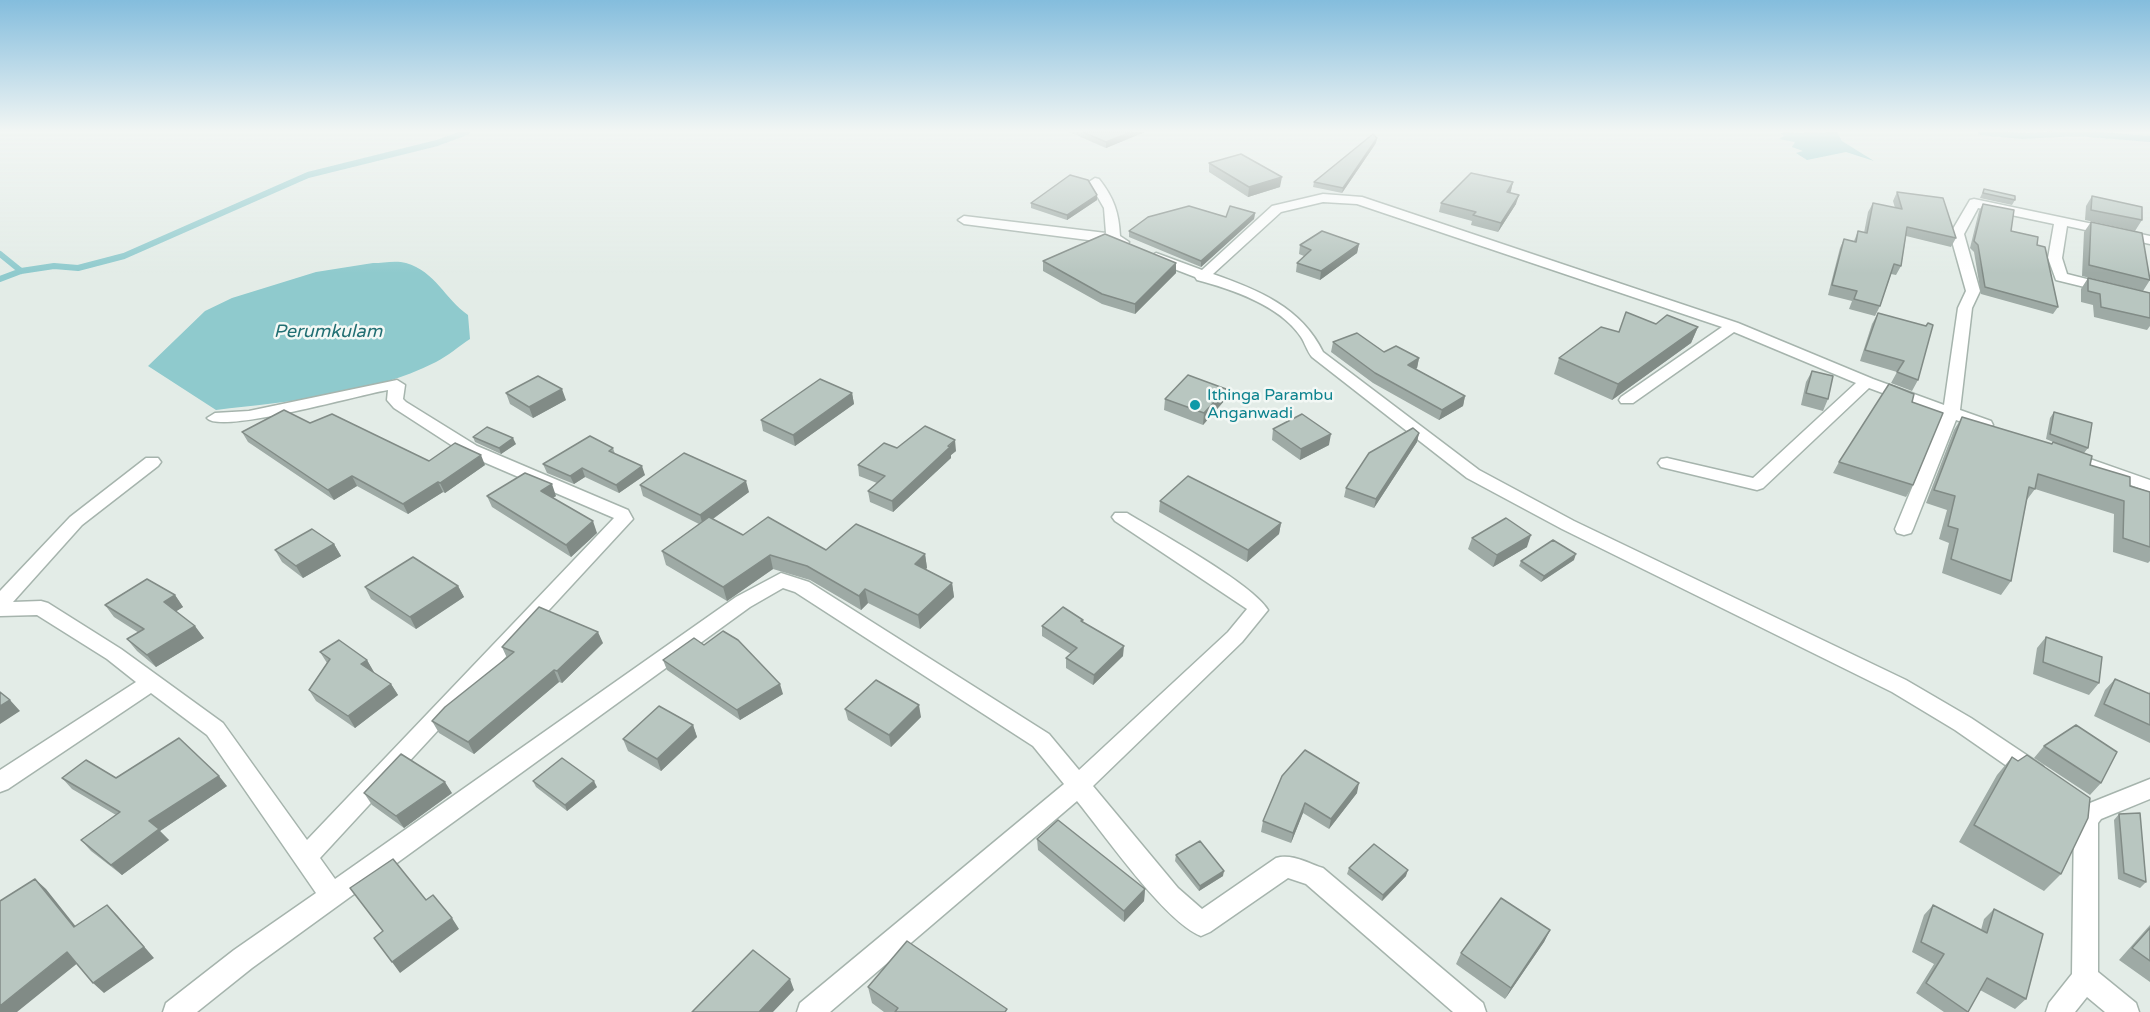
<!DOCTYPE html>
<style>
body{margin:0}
canvas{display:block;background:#e3ece7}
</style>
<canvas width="2150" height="1012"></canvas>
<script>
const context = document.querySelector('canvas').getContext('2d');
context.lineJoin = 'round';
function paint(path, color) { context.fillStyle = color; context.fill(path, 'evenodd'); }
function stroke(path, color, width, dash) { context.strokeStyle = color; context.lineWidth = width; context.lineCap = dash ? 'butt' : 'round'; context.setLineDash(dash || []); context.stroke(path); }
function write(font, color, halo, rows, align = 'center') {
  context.font = font + ' "Varela Round",sans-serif'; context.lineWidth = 5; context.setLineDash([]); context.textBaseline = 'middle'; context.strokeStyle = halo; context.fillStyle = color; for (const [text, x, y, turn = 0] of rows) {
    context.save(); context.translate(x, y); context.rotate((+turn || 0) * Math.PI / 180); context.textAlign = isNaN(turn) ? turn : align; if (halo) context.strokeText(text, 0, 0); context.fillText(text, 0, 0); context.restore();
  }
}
const water = new Path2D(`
 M1837 132 1842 141 1874 161 1846 152 1807 160 1796 153 1803 151 1792 147 1795 142 1779 139 1784 136 1780 133Z
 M373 263C383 263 396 260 406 263 435 271 445 299 468 315L470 339C459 346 448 356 436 362 369 396 289 401 216 410L148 366 205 311 232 298 316 272Z`);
const stream = new Path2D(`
 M1981 132 2022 136 2077 133 2150 139
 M0 254 21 271
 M0 279 21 271 54 266 78 268 124 256 308 175 437 143 467 132`);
const street = new Path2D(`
 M1095 178 1099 179C1114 198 1119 213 1120 236L1129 242 1127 245 964 224 958 220 964 216 1106 233 1104 208 1089 182Z
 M1323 194 1362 197 1738 323 1873 379 1944 405 1958 308 1966 291 1950 234 1970 200 1974 199 2150 236V244L2067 226 2062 258 2067 274 2150 295V303L2056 280 2048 258 2054 224 1978 208 1964 234 1980 291 1972 308 1960 410 1991 421 1993 425 1985 430 1956 420 1913 529 1911 533 1904 535 1897 533 1895 529 1942 415 1869 388 1763 488 1757 490 1661 467 1658 463 1661 459 1667 458 1753 478 1856 383 1734 332 1633 403H1621L1619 400 1621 397 1722 327 1357 204 1323 202 1281 212 1213 274C1258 290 1301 307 1323 352L1479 470 1574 521 1906 680 1971 718 2043 766 2046 773 2043 780 2035 782 2027 780 1955 730 1892 692 1562 529 1467 478 1312 357C1307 351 1305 343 1301 337 1280 305 1231 289 1197 280L1195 277 1151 260 1149 257 1156 253 1202 270 1272 206Z
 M397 380 405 385 403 399 406 402 477 446 628 510 633 519 320 858 335 879 736 597 781 573 809 582 1049 734 1079 770 1228 632 1247 609 1115 521 1112 517 1115 513H1127C1158 532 1253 584 1268 610L1242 642 1093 786 1178 888 1202 909 1276 858C1291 853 1308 863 1323 868L1483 1003 1486 1012H1453L1306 884 1288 878 1210 932 1201 936C1165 922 1104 834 1077 801L830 1012H797L800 1003 1064 784 1033 746 795 592 783 588 750 607 252 968 197 1012H163L166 1003 234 950 316 893 207 735 151 693 8 789 0 792V770L136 682 107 659 37 615 0 616V591L70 517 146 458H158L161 462 158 466 82 525 13 602 41 601 48 603 121 649 223 723 307 840 614 518 465 454 394 408 387 400 388 390C361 394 220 435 207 418L215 413 249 411Z
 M2067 451 2150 480V492L2061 460 2058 456 2061 452Z
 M2150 779V799L2101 819 2098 823V972L2136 1003 2139 1012H2105L2087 997 2075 1012H2046L2049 1003 2072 974 2074 819 2085 805Z`);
const wall = new Path2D(`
 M1069 132H1145L1106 148Z
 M1376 143 1342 193 1313 187 1314 182Z
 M1209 163 1280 187 1248 197 1209 172Z
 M1513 182 1510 193 1516 204 1498 232 1471 225 1472 221 1439 212 1441 203Z
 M1984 189 2015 200 2012 205 1980 198Z
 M1897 192 1956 238 1951 247 1906 236 1901 266 1896 275 1891 274 1880 306 1875 316 1849 309 1852 301 1828 295 1840 248 1844 239 1854 241 1858 231 1864 233 1868 212 1873 203 1895 208 1893 201Z
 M1097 195V200L1067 220 1031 208V203Z
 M2092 196 2142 220 2135 231 2085 220 2086 206Z
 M1983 204 2011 231 2058 307 2053 314 1981 294 1974 252 1970 248 1979 211Z
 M1255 213 1254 219 1201 267 1129 237V231Z
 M2091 222 2150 280 2143 291 2082 276 2084 232Z
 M1359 244 1357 253 1320 280 1296 272 1297 263 1304 256 1299 254 1300 245Z
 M1043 261 1176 273 1135 314 1102 304 1043 271Z
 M2088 278 2150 293V326L2147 330 2094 317 2093 305 2081 302V289Z
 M1878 313 1918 380 1912 391 1891 383 1897 372 1860 361 1872 324Z
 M1656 324 1698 327 1691 343 1612 400 1554 374 1559 358 1619 332Z
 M1333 342 1384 352 1419 358 1417 368 1416 369 1465 396 1463 406 1439 420 1373 383 1331 352Z
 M1812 371 1828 399 1823 411 1801 405 1806 382Z
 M506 393 566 400 533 418 510 404Z
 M852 393 854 404 795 446 763 431 761 420Z
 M1165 399 1225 400 1203 425 1164 410Z
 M2054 412 2088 448 2084 453 2090 465 2130 486 2150 492V561L2148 563 2113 552 2114 514 2035 489 2026 501 2011 581 2001 595 1942 573 1949 543 1939 539 1947 510 1926 503 1954 430 1962 417 2051 444 2053 442 2046 439 2050 418Z
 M310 423 429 461 485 465 445 493 443 492 408 514 357 486 334 500 248 442 242 432Z
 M1273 429 1329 445 1300 460 1272 440Z
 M1419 433 1417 442 1374 508 1344 497 1346 488Z
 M473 437 516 444 501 454 475 442Z
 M613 448 615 454 645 475 619 493 585 477 574 484 547 473 543 464Z
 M897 448 956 451 951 455V458L893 512 870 502 868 491 877 483 859 476 858 465Z
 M1839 462 1913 485 1906 497 1833 473Z
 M640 485 749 492 713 519 743 535 826 550 925 554 927 568 925 569 952 583 954 597 920 629 868 603 861 610 810 580 773 569 727 601 666 565 662 551 699 524 643 496Z
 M487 496H556L553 498 597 533 571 557 492 507Z
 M1160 501 1281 523 1279 534 1247 562 1159 512Z
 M1472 538 1527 547 1493 567 1468 549Z
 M334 544 341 556 303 578 282 562 275 550Z
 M1574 560 1541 582 1519 566 1521 561Z
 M458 586 464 597 416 629 371 599 365 587Z
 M175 595 183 607 176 611 204 638 156 667 137 651 127 639 139 633 114 617 105 605Z
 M1083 620V622L1123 656 1093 685 1066 668V658L1071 654 1042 636V626Z
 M2046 637 2099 683 2089 695 2033 674 2037 648Z
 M603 643 562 683 559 682 474 754 439 733 432 721 507 658 502 647Z
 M320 652 367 660 373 672 391 684 398 695 355 728 316 701 309 690 327 663Z
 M663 660 783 694 740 720 667 670Z
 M2115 679 2149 694 2150 691V743L2094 716 2105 690Z
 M845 709 921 717 891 747 848 720Z
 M693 725 697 737 661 771 628 751 623 739Z
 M2044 746 2101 783 2090 795 2034 758Z
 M2012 757 2018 761 2061 874 2044 891 1959 842 1997 775Z
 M1282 776 1357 793 1329 829 1303 813 1291 843 1261 832 1263 821Z
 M62 778H116L227 786 160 831 169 840 122 875 91 851 81 840 116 815 72 789Z
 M533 781 597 787 567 811 536 787Z
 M364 793H452L404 828 372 805Z
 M2119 814 2146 882 2140 888 2118 879 2114 820Z
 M1037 839 1145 889 1144 901 1124 922 1038 850Z
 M1176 855 1223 876 1199 891 1175 861Z
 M1349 868 1406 876 1382 901 1347 874Z
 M1933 905 1981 930 1984 919 1994 909 2026 999 2015 1009 1980 990 1968 1012H1944L1916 993 1934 964 1912 952 1924 915Z
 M2150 925V982L2119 960Z
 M1550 930 1544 942 1505 999 1456 964 1461 953Z
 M868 987 1007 1012H884L872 1003Z`);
const shadedWall = new Path2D(`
 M1131 132H1145L1106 148V142Z
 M1377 138 1376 143 1342 193 1343 188Z
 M1282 177 1280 187 1248 197 1249 187Z
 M1513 182 1511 191 1504 202 1507 192Z
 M1097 195V200L1067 220V215Z
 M1519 195 1516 204 1498 232 1501 223Z
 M1255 213 1254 219 1201 267V261Z
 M1359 244 1357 253 1320 280 1321 271Z
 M1176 263V273L1135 314V304Z
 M1698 327 1691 343 1612 400 1618 384Z
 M1419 358 1417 368 1406 375 1408 365Z
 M562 389 566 400 533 418 529 407Z
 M1226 389 1225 400 1203 425 1204 413Z
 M852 393 854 404 795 446 793 435Z
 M1465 396 1463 406 1439 420 1442 410Z
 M1419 433 1417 442 1374 508 1376 499Z
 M1331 434 1329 445 1300 460 1301 449Z
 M513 438 516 444 501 454 499 448Z
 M955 440 956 451 951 455V458L893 512 892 501Z
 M481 455 485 465 445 493 440 483Z
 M642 466 645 475 619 493 616 485Z
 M582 468 585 477 574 484 570 476Z
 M352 476 357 486 334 500 328 490Z
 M746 481 749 492 703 526 700 515Z
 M438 482 443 492 408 514 403 504Z
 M552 484 556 496 546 502 541 491Z
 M593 521 597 533 571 557 566 545Z
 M1281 523 1279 534 1247 562 1248 550Z
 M1531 535 1527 547 1493 567 1497 555Z
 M334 544 341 556 303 578 296 566Z
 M925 554 927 568 917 578 915 564Z
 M1576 554 1574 560 1541 582 1544 576Z
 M770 555 773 569 727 601 723 587Z
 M952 583 954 597 920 629 918 615Z
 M458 586 464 597 416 629 410 617Z
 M865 589 868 603 861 610 859 596Z
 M175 595 183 607 172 614 164 602Z
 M195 626 204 638 156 667 147 655Z
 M598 632 603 643 562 683 557 671Z
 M1124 646 1123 656 1093 685 1094 675Z
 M367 660 374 672 368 676 361 664Z
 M554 670 559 682 474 754 468 742Z
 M391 684 398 695 355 728 348 716Z
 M780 684 783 694 740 720 737 710Z
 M10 700 20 711 0 724V706Z
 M919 705 921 717 891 747 889 735Z
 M693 725 697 737 661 771 657 759Z
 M219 776 227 786 160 831 169 840 122 875 111 865 149 821Z
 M594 781 597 787 567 811 565 805Z
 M445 782 452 793 404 828 396 816Z
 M1359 783 1357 793 1329 829 1331 819Z
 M1305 803 1303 813 1291 843 1293 833Z
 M1408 870 1406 876 1382 901 1383 895Z
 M1224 871 1223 876 1199 891 1200 886Z
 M35 879 46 889 85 938 74 927Z
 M1145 889 1144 901 1124 922V911Z
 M107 905 117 915 154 958 104 993 93 983Z
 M452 918 459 929 400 973 392 962Z
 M1550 930 1544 942 1505 999 1511 988Z
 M67 952 79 962 17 1012H0V1006Z
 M790 979 794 990 773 1012H759Z`);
const building = new Path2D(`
 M1083 132H1131L1106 142Z
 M1373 134 1377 138 1343 188 1314 182Z
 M1241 154 1282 177 1249 187 1209 163Z
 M1471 173 1513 182 1507 192 1519 195 1501 223 1473 215 1476 212 1441 203Z
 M1070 175 1088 180 1097 195 1067 215 1031 203Z
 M1984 189 2015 196V200L1983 193Z
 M1897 192 1943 198 1956 238 1907 227 1901 266 1894 264 1880 306 1854 299 1857 291 1832 285 1844 239 1856 242 1858 231 1867 233 1873 203 1902 209Z
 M2092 196 2142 207V220L2091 210Z
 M1983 204 2014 210 2011 231 2038 237 2037 245 2045 247 2058 307 1985 287 1978 245 1974 241Z
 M1189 206 1226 217 1230 206 1255 213 1201 261 1129 231 1148 217Z
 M2091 222 2142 233 2150 280 2089 265Z
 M1322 231 1359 244 1321 271 1297 263 1311 250 1300 245Z
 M1105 234 1176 263 1135 304 1102 294 1043 261Z
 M2088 278 2150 293V318L2101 307 2100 294 2088 291Z
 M1626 312 1656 324 1667 315 1698 327 1618 384 1559 358 1601 327 1619 332Z
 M1878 313 1926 326 1928 323 1933 325 1918 380 1897 372 1904 361 1865 350Z
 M1357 333 1384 352 1396 346 1419 358 1408 365 1465 396 1442 410 1375 373 1333 342Z
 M1812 371 1833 376 1828 399 1806 393Z
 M1188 375 1226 389 1204 413 1165 399Z
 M538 376 562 389 529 407 506 393Z
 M820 379 852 393 793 435 761 420Z
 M1889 384 1914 394 1912 402 1943 413 1913 485 1839 462Z
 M284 410 310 423 332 414 429 461 455 443 481 455 440 483 438 482 403 504 352 476 328 490 242 432Z
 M2054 412 2092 423 2088 448 2050 434Z
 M1302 414 1331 434 1301 449 1273 429Z
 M1962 417 2052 444 2053 442 2092 456 2090 465 2130 477V486L2150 492V547L2123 538 2124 501 2038 474 2035 489 2029 487 2011 581 1951 559 1958 529 1948 526 1955 496 1934 490Z
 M925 426 955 440 948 446 950 447 892 501 868 491 885 476 858 465 884 443 897 448Z
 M487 427 513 438 499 448 473 437Z
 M1413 428 1419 433 1376 499 1346 488 1369 453Z
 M590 436 613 448 609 451 642 466 616 485 582 468 570 476 543 464Z
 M684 453 746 481 700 515 640 485Z
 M525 473 552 484 541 491 593 521 566 545 487 496Z
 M1188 476 1281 523 1248 550 1160 501Z
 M709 517 743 535 768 517 826 550 856 524 925 554 915 564 952 583 918 615 865 589 859 596 807 566 770 555 723 587 662 551Z
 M1506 518 1531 535 1497 555 1472 538Z
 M312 529 334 544 296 566 275 550Z
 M1553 540 1576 554 1544 576 1521 561Z
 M413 557 458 586 410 617 365 587Z
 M147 579 175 595 164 602 195 626 147 655 127 639 144 629 105 605Z
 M539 607 598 632 557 671 554 670 468 742 432 721 445 707 514 652 502 647Z
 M1063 607 1083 620 1081 621 1124 646 1094 675 1066 658 1077 648 1042 626Z
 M723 631 738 640 780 684 737 710 663 660 694 638 704 645Z
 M2046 637 2102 657 2099 683 2043 662Z
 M339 640 367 660 361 664 391 684 348 716 309 690 330 659 320 652Z
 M2115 679 2150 694V725L2104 704Z
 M876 680 919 705 889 735 845 709Z
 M0 692 10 700 0 706Z
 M659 706 693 725 657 759 623 739Z
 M2076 725 2117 752 2101 783 2044 746Z
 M179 738 219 776 149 821 159 829 111 865 81 840 120 812 62 778 86 760 116 778Z
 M1305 750 1359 783 1331 819 1305 803 1293 833 1263 821 1282 776Z
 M401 754 445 782 396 816 364 793Z
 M2027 755 2090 798 2088 818 2061 874 1974 825 2012 757 2018 761Z
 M562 758 594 781 565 805 533 781Z
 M2140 813 2146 882 2124 873 2119 814Z
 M1058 820 1145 889 1124 911 1037 839Z
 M1200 841 1224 871 1200 886 1176 855Z
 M1374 844 1408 870 1383 895 1349 868Z
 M393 859 426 900 433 895 452 918 392 962 374 938 383 931 350 888Z
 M35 879 74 927 107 905 144 947 93 983 67 952 0 1006V901Z
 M1501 898 1550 930 1511 988 1461 953Z
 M1933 905 1987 933 1994 909 2043 934 2026 999 1987 978 1968 1012 1926 983 1944 954 1921 942Z
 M2150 928V961L2132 948Z
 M907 941 1007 1009 1005 1012H895L898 1008 868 987Z
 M753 950 790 979 759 1012H692Z`);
const markers = [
 [1195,405,6,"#0f9aa8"]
];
const cultureNames = [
 ["Ithinga Parambu",1207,396],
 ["Anganwadi",1207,414]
];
const waterNames = [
 ["Perumkulam",328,332]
];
paint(water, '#8fcacd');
stroke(stream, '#8fcacd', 6);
stroke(street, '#a6b4ad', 3);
paint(street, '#fff');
paint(wall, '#9eaaa5');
paint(shadedWall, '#818b86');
paint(building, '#b8c6c0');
stroke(building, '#818b86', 1.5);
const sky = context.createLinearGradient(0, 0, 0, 273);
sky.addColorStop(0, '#84bddd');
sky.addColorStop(0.48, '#f2f6f4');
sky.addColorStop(1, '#f2f6f400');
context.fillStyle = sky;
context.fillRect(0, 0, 2150, 273);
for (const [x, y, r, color] of markers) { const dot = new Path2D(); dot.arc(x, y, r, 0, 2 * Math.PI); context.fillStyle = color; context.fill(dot); stroke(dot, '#f3f8f5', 2); }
write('16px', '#0d838f', '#f3f8f5', cultureNames, 'left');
write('italic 18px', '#226f73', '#f3f8f5', waterNames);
</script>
